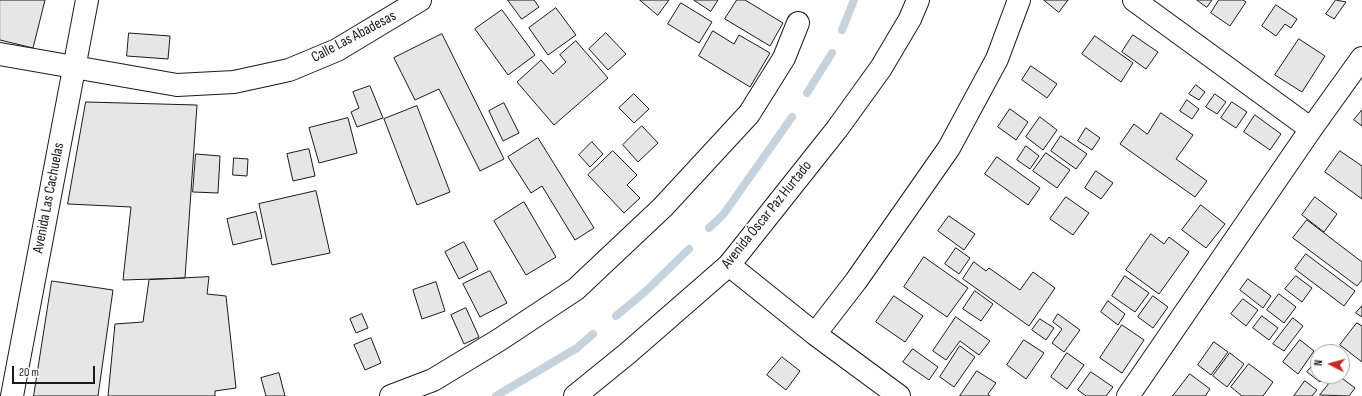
<!DOCTYPE html>
<meta charset="utf-8">
<style>
body{margin:0}
#map{position:relative;width:1362px;height:396px;overflow:hidden;background:#fff;font-family:"Sofia Sans Condensed",sans-serif}
canvas{display:block}
.north{position:absolute;left:1310px;top:344px;width:40px;height:40px;box-sizing:border-box;background:#fff;border:1px solid #a3a3a3;border-radius:50%;rotate:276deg;font-size:11px;font-weight:700;line-height:16px;text-align:center;color:#1a1a1a}
.north::after{content:'';display:block;margin:auto;width:14px;height:18px;background:#c62828;clip-path:polygon(50% 0,100% 100%,50% 72%,0 100%)}
.scale{position:absolute;left:12px;top:366px;width:83px;height:18px;box-sizing:border-box;border:2px solid #1a1a1a;border-top:0;padding-left:5px;font-size:12px;line-height:14px;white-space:nowrap;color:#1a1a1a;-webkit-text-stroke:3px #fff;paint-order:stroke}
</style>
<div id="map">
<canvas width="1362" height="396"></canvas>
<div class="north">N</div>
<div class="scale">20 m</div>
</div>
<script>
const context = document.querySelector('canvas').getContext('2d');
context.lineJoin = 'round';
function stroke(path, color, width, dash) { context.strokeStyle = color; context.lineWidth = width; context.lineCap = dash ? 'butt' : 'round'; context.setLineDash(dash || []); context.stroke(path); }
function paint(path, color) { context.fillStyle = color; context.fill(path, 'evenodd'); }
function write(font, color, halo, rows, align = 'center') {
  context.font = font + ' "Sofia Sans Condensed",sans-serif'; context.lineWidth = 3; context.setLineDash([]); context.textBaseline = 'middle'; context.strokeStyle = halo; context.fillStyle = color; for (const [text, x, y, turn = 0] of rows) {
    context.save(); context.translate(x, y); context.rotate((+turn || 0) * Math.PI / 180); context.textAlign = isNaN(turn) ? turn : align; if (halo) context.strokeText(text, 0, 0); context.fillText(text, 0, 0); context.restore();
  }
}
const stream = new Path2D(`
 M842 30 854 0
 M807 93 832 53
 M709 228 723 215 792 117
 M616 316 646 291 689 249
 M496 396 577 348 593 334`);
const building = new Path2D(`
 M0 0H45L33 48 0 40Z
 M508 0H534L539 7 522 19Z
 M640 0H669L658 15Z
 M694 0H718L711 11Z
 M737 0H745L783 23 770 46 725 19Z
 M1044 0H1068L1059 12Z
 M1197 0H1212L1207 7Z
 M1219 0H1243L1246 2 1230 26 1211 13Z
 M1336 0 1346 2 1334 19 1326 14Z
 M681 3 712 22 699 43 668 24Z
 M1276 5 1297 19 1291 28 1285 24 1276 36 1262 26Z
 M556 8 576 35 548 55 529 28Z
 M502 10 535 55 508 75 475 29Z
 M713 31 734 44 739 35 770 53 750 87 699 56Z
 M129 33 170 36 168 59 127 56Z
 M606 33 626 54 608 70 589 49Z
 M442 34 504 159 480 171 439 89 415 100 394 58Z
 M1133 35 1158 52 1146 69 1122 52Z
 M1095 36 1133 63 1121 82 1082 54Z
 M1299 39 1325 56 1302 92 1275 75Z
 M576 41 608 78 554 125 517 82 541 60 553 74 566 62 560 55Z
 M1031 66 1057 84 1047 98 1022 80Z
 M1196 85 1205 92 1199 100 1189 94Z
 M370 86 383 118 357 127 351 112 359 108 353 92Z
 M634 94 649 109 634 123 619 108Z
 M1215 94 1226 102 1217 114 1206 107Z
 M1187 100 1199 109 1192 119 1180 111Z
 M86 102 197 105 185 278 123 280 131 207 68 204Z
 M1232 102 1247 112 1236 128 1221 118Z
 M504 103 519 133 503 141 489 111Z
 M417 106 450 192 417 205 384 119Z
 M1010 109 1028 122 1016 140 998 127Z
 M1362 110V126L1354 120Z
 M1161 113 1193 135 1176 159 1207 181 1195 197 1120 144 1134 124 1147 134Z
 M1255 115 1281 134 1270 150 1244 132Z
 M1040 117 1057 130 1043 150 1026 137Z
 M348 118 357 153 319 163 309 128Z
 M642 126 658 143 638 162 623 145Z
 M1086 128 1100 138 1092 150 1078 141Z
 M1061 136 1087 154 1076 169 1051 151Z
 M538 138 594 228 575 240 542 186 531 193 508 157Z
 M592 142 603 154 590 167 579 155Z
 M1026 146 1039 156 1030 169 1017 160Z
 M309 149 315 176 293 181 287 154Z
 M613 151 637 175 627 185 640 198 624 213 588 175Z
 M1340 151 1362 166V199L1325 172Z
 M1046 153 1070 170 1057 188 1033 171Z
 M196 154 220 156 218 193 193 192Z
 M997 157 1040 188 1028 205 985 174Z
 M234 158 248 159 247 176 233 175Z
 M1096 171 1113 183 1101 199 1085 188Z
 M316 191 330 253 272 265 259 204Z
 M1066 197 1089 213 1073 235 1050 219Z
 M1315 197 1337 214 1324 232 1302 215Z
 M524 202 556 257 526 275 494 221Z
 M1201 205 1225 224 1206 248 1182 230Z
 M256 212 262 238 233 245 227 219Z
 M949 216 975 234 964 250 938 231Z
 M1307 220 1362 262V280L1357 286 1293 238Z
 M1151 234 1164 244 1169 237 1189 252 1159 294 1126 270Z
 M464 242 478 269 459 279 445 252Z
 M956 248 970 258 959 274 945 264Z
 M1306 254 1355 291 1344 306 1295 269Z
 M924 257 968 288 947 317 904 287Z
 M974 262 986 271 989 268 1020 290 1033 272 1055 288 1029 326 963 279Z
 M490 271 507 303 480 317 463 284Z
 M1125 276 1149 293 1135 312 1112 296Z
 M1296 276 1312 288 1302 302 1285 289Z
 M209 277 207 294 226 296 236 388 215 391V396H108L115 324 143 322 149 280Z
 M1248 279 1271 296 1263 308 1240 290Z
 M52 281 113 290 98 396H34Z
 M436 282 445 311 422 319 413 290Z
 M975 291 993 304 981 321 963 309Z
 M1279 294 1296 307 1284 323 1267 310Z
 M894 296 923 316 905 342 876 322Z
 M1153 296 1168 307 1153 328 1138 317Z
 M1243 299 1258 310 1246 326 1231 314Z
 M1108 301 1125 314 1118 325 1101 312Z
 M1362 306V317L1356 313Z
 M466 308 479 337 464 344 451 315Z
 M362 314 368 328 356 333 350 319Z
 M1058 314 1080 330 1064 352 1052 343 1062 329 1053 322Z
 M1262 316 1278 328 1269 340 1253 328Z
 M956 317 990 341 979 355 960 341 946 360 933 351Z
 M1293 318 1303 326 1284 351 1273 344Z
 M1040 319 1054 328 1046 340 1032 330Z
 M1357 323 1362 326V362L1340 345Z
 M1122 325 1144 340 1122 373 1100 358Z
 M371 338 381 363 365 370 354 345Z
 M1024 340 1044 353 1026 379 1007 365Z
 M1300 340 1314 351 1298 374 1283 362Z
 M1214 342 1228 352 1211 375 1198 365Z
 M960 346 975 357 954 387 940 377Z
 M913 349 938 367 929 380 903 362Z
 M1067 353 1084 365 1067 389 1051 377Z
 M1230 353 1244 364 1227 387 1213 376Z
 M782 357 800 371 786 390 767 375Z
 M1318 359V376H1325L1320 382 1307 372Z
 M1249 364 1273 382 1263 396H1242L1231 387Z
 M977 371 996 383 988 394 990 396H960Z
 M1091 372 1113 387 1106 396H1086L1078 390Z
 M279 373 285 396H266L261 378Z
 M1190 374 1210 389 1205 396H1173Z
 M1335 376H1339L1355 388 1349 396 1320 395Z
 M1305 381 1317 390 1312 396H1294Z`);
const minor = new Path2D(`
 M1134 0 1311 129
 M0 54 177 85 234 82 289 70 337 50 420 0
 M729 265 815 334 899 396
 M815 334 856 281 949 148 997 59 1019 0
 M391 396 433 380 499 340 576 289 663 207 749 114 784 58 798 23
 M1128 396 1311 129 1362 58`);
const tertiary = new Path2D(`
 M12 396 87 0`);
const primary = new Path2D(`
 M575 396 628 353 729 265 837 129 881 68 910 19 918 0`);
const streetNames = [
 ["Calle Las Abadesas",354,37,-28],
 ["Avenida Las Cachuelas",49,198,-79],
 ["Avenida Óscar Paz Hurtado",767,215,-51]
];
stroke(stream, '#c6d2dc', 8);
paint(building, '#e6e6e6');
stroke(building, '#1a1a1a', 1);
stroke(minor, '#1a1a1a', 24);
stroke(tertiary, '#1a1a1a', 24);
stroke(primary, '#1a1a1a', 24);
stroke(minor, '#fff', 22);
stroke(tertiary, '#fff', 22);
stroke(primary, '#fff', 22);
write('15px', '#1a1a1a', '#fff', streetNames);
</script>
